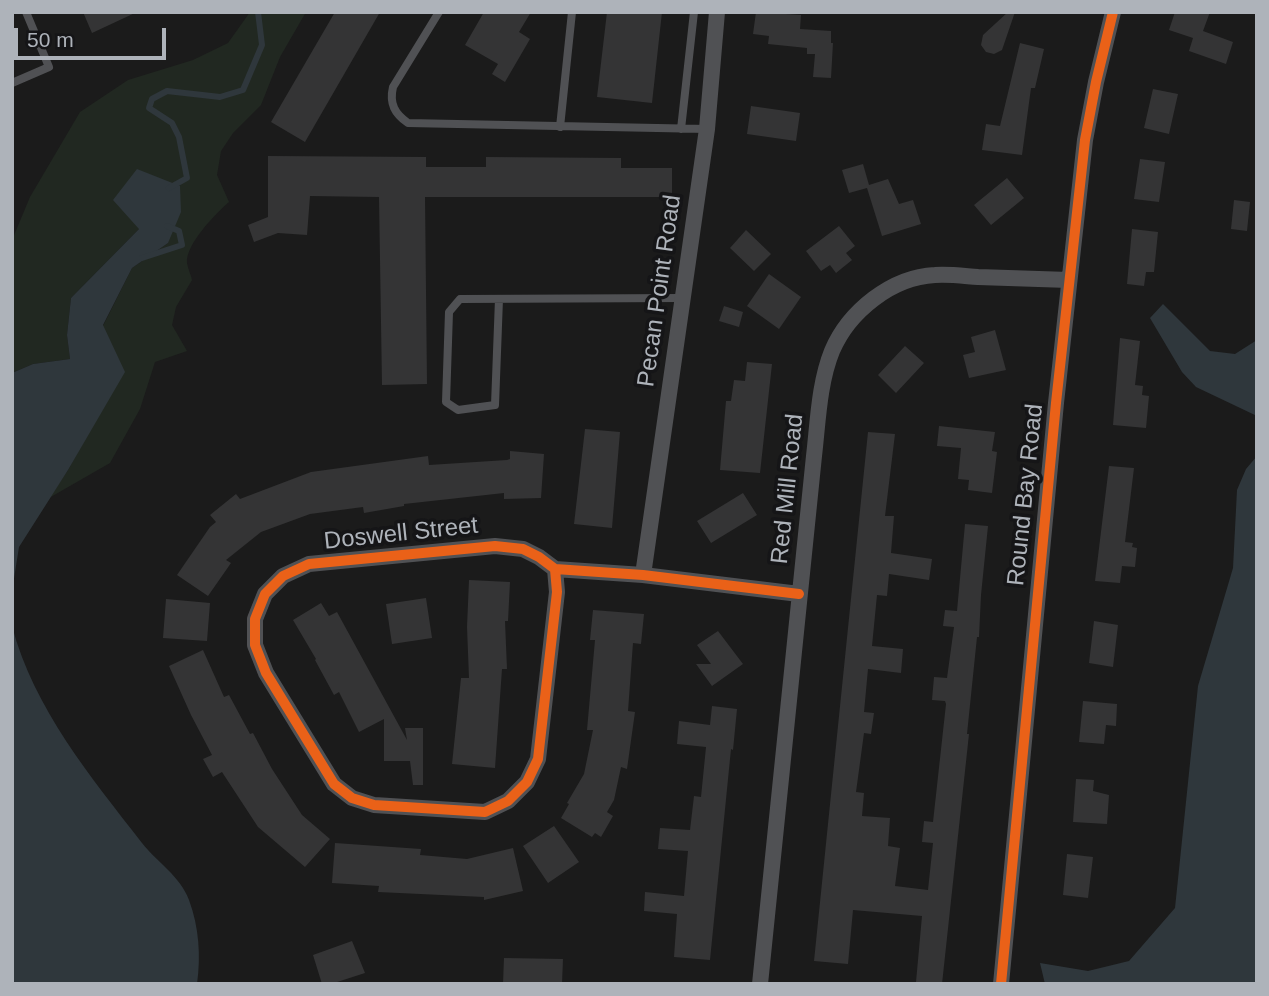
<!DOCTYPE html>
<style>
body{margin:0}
#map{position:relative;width:1269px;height:996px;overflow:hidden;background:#1b1b1b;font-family:Helvetica,sans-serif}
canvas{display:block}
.frame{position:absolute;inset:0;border:14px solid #aeb3ba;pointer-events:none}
.scale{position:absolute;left:14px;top:28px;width:152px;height:32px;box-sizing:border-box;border:4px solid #aeb3ba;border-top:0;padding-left:9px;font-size:21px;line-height:24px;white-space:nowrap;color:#aeb3ba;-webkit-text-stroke:5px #151517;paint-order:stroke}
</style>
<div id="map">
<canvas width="1269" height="996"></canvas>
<div class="frame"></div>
<div class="scale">50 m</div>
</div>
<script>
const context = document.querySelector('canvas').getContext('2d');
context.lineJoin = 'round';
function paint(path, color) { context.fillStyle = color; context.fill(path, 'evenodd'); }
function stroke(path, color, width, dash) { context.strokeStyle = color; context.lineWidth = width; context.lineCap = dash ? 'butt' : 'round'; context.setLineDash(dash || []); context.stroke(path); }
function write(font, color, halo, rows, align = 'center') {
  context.font = font + ' Helvetica,sans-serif'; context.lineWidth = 7; context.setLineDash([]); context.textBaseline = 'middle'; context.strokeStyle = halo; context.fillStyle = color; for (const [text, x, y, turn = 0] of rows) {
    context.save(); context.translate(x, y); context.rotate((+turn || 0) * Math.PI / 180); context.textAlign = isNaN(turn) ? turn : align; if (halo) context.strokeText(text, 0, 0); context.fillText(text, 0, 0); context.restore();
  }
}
const green = new Path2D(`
 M250 12H306L280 57 261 105 233 133 221 151 217 175 229 202C216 213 185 245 187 263 188 269 191 275 192 280L176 307 172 325 187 351 155 362 140 409 110 463 49 498 68 470 94 423 103 326 132 268 168 243 139 229 71 298 67 335 70 359 33 364 12 373V240L30 197 80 112 128 80 193 60 228 43Z`);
const water = new Path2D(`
 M137 169 180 186 181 212 168 243 132 268 103 325 125 372 68 470 19 547 12 591V373L33 364 70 359 67 335 71 298 139 229 113 200Z
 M1163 304 1210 351 1235 354 1257 340V416L1196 387 1182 372 1150 318Z
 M1257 456V984H1045L1040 963 1088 971 1129 961 1175 908 1198 686 1233 568 1237 490 1246 469Z
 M12 626C34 709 91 777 142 843 158 863 180 876 189 900 199 927 201 956 197 984H12Z`);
const stream = new Path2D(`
 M169 188 187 178 179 137 172 123 149 108 152 99 167 91 220 97 243 90 262 45 258 12
 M142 258 182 245 179 231 167 226`);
const building = new Path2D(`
 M83 12H137L92 33Z
 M335 12H380L305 142 271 122Z
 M484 12H531L519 32 530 39 505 82 492 74 498 64 465 45Z
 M607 12H662L652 103 597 97Z
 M756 12 801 15 800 29 831 31V43H833L831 78 813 77 815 54H807V48L768 44 769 36 753 34Z
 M1008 12H1015L1002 50 994 54 986 52 981 45 983 35Z
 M1175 12H1210L1203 31 1233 42 1226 64 1189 51 1193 38 1169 30Z
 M1020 43 1044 49 1035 88H1031L1022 155 982 150 986 124 1000 126Z
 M1153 89 1178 94 1169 134 1144 128Z
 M751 106 800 113 796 141 747 134Z
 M268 156 426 157V167H486V157L621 158V168H672V197H425L427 384 382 385 379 197 310 196 307 235 278 233 254 242 248 225 268 217Z
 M1140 159 1165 162 1159 202 1134 199Z
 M863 164 869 185 888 179 899 204 913 200 921 224 882 236 867 188 849 193 842 170Z
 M1007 178 1024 198 991 225 974 205Z
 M1234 200 1250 202 1247 231 1231 229Z
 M839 226 855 246 846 253 852 260 836 273 830 265 821 271 806 251Z
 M1132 229 1158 232 1154 272H1146L1144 286 1127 284Z
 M746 230 771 254 754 271 730 248Z
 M769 274 801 297 779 329 747 306Z
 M724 306 743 312 739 327 719 321Z
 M995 330 1006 370 969 378 963 355 975 352 971 337Z
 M1120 338 1140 341 1135 385 1143 386 1142 395 1149 396 1146 428 1113 425Z
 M905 346 924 363 896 393 878 375Z
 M747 362 772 364 760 473 720 470 726 401H731L734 380 745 381Z
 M939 426 995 432 992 451 997 452 992 493 968 490 969 480 958 479 961 448 937 446Z
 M585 429 620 432 612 528 574 524Z
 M868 432 895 434 885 516H894L891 553 932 559 929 580 889 574 887 596 877 595 872 646 903 649 901 673 868 669 864 712 874 713 871 734 864 733 856 792 864 793 862 816 890 818 888 846 900 848 895 886 928 890 933 843 922 842 924 821 933 822 946 704 945 701 932 700 934 677 947 678 954 627 943 626 945 610 957 611 965 524 988 526 981 595 979 637H977L967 734H969L942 984 916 982 922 916 853 910 848 964 814 961Z
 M510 451 544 454 541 498 504 499V493L404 504V506L364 513 363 507 310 514 261 532 226 560 231 563 208 596 177 575 210 527 216 522 210 515 236 494 240 499 311 472 428 456 429 465 507 460 510 459Z
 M1109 466 1134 468 1125 542 1133 543 1132 547 1137 548 1135 567 1122 566 1120 583 1095 581Z
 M743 493 757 515 711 543 697 521Z
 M469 580 510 582 508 621H505L507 669H502L495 768 452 764 461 678H469L467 627Z
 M426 598 432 638 392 644 386 604Z
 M166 599 210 603 207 641 163 638Z
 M321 603 329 616 337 612 407 740 405 728H423V785H413L410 761H384V719L359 732 339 692 334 695 315 660 316 659 293 620Z
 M593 610 644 614 641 644 633 643 628 711 635 712 627 769 621 767 614 800 607 812 613 816 601 837 595 833 592 837 561 818 569 804 567 803 584 774 593 730H587L595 640H590Z
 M1094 621 1118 625 1113 667 1089 663Z
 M718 631 743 664 712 686 696 664H711L697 645Z
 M203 650 224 697 229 695 250 734 253 733 272 769 302 815 330 839 305 867 258 827 222 772 213 777 203 759 212 755 191 715 169 666Z
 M1083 701 1117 704 1116 726 1106 725 1104 744 1079 742Z
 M712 706 737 709 733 750 731 749 710 960 674 957 677 914 644 911 645 892 684 896 688 851 658 849 660 828 690 830 694 796 701 797 706 747 677 744 679 721 710 725Z
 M1076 779 1094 780 1093 791 1109 795 1107 824 1073 822Z
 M554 826 579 862 548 883 523 846Z
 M335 843 421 849 420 855 467 859 513 848 523 891 484 900V897L378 892 379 886 332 883Z
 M1067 854 1093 857 1088 898 1063 895Z
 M352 941 365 973 331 984H322L313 955Z
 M504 958 563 959 562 984H503Z`);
const lane = new Path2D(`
 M439 12 393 87C389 104 395 114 408 123L707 129
 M12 83 49 67 26 12
 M560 127 572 12
 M681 129 694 12
 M499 299 495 405 458 410 446 402 449 312 460 299 682 298`);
const street = new Path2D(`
 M555 569 557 592 538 759 527 782 508 801 485 812 374 805 352 798 334 784 266 673 255 645V619L265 594 283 576 309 564 495 546 523 549 539 557 555 569 643 575 799 594
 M643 575 707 129 717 12
 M760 984 814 456C818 422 819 383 832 351 849 311 892 277 935 275 949 274 964 276 978 277 1009 278 1039 279 1069 280
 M1001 984 1056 403 1085 140 1096 82 1113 12`);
const cycleway = new Path2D(`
 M555 569 557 592 538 759 527 782 508 801 485 812 374 805 352 798 334 784 266 673 255 645V619L265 594 283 576 309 564 495 546 523 549 539 557 555 569 643 575 799 594
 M1001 984 1056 403 1085 140 1096 82 1113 12`);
const streetNames = [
 ["Pecan Point Road",660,291,-82],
 ["Red Mill Road",788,489,-84],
 ["Round Bay Road",1026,495,-84],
 ["Doswell Street",401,534,-6]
];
paint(green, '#212821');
paint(water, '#2f373c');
stroke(stream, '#2f373c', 6);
paint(building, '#343435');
stroke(lane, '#505154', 8);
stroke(street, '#505154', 16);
stroke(cycleway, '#ea6118', 10);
write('24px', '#aeb3ba', '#151517', streetNames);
</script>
